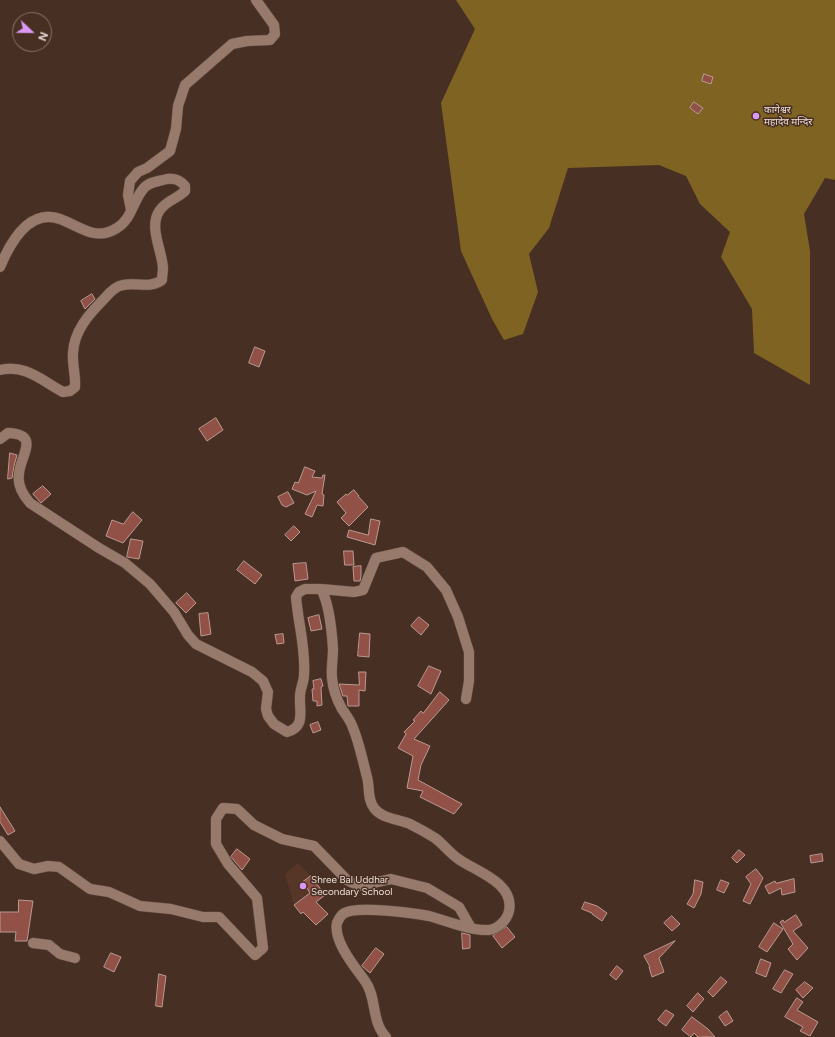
<!DOCTYPE html>
<meta charset="utf-8">
<style>
body{margin:0}
#map{position:relative;width:835px;height:1037px;overflow:hidden;background:#482f23;font-family:Figtree,sans-serif}
canvas{display:block}
.north{position:absolute;left:12px;top:12px;width:40px;height:40px;box-sizing:border-box;background:#482f23;border:1px solid #8a746a;border-radius:50%;rotate:112deg;font-size:11px;font-weight:700;line-height:16px;text-align:center;color:#ecdcd4}
.north::after{content:'';display:block;margin:auto;width:14px;height:18px;background:#db99f5;clip-path:polygon(50% 0,100% 100%,50% 72%,0 100%)}
</style>
<div id="map">
<canvas width="835" height="1037"></canvas>
<div class="north">N</div>
</div>
<script>
const context = document.querySelector('canvas').getContext('2d');
context.lineJoin = 'round';
function paint(path, color) { context.fillStyle = color; context.fill(path, 'evenodd'); }
function stroke(path, color, width, dash) { context.strokeStyle = color; context.lineWidth = width; context.lineCap = dash ? 'butt' : 'round'; context.setLineDash(dash || []); context.stroke(path); }
function write(font, color, halo, rows, align = 'center') {
  context.font = font + ' Figtree,"Noto Sans Devanagari",sans-serif'; context.lineWidth = 3; context.setLineDash([]); context.textBaseline = 'middle'; context.strokeStyle = halo; context.fillStyle = color; for (const [text, x, y, turn = 0] of rows) {
    context.save(); context.translate(x, y); context.rotate((+turn || 0) * Math.PI / 180); context.textAlign = isNaN(turn) ? turn : align; if (halo) context.strokeText(text, 0, 0); context.fillText(text, 0, 0); context.restore();
  }
}
const built = new Path2D(`
 M298 863 311 876 325 895 301 914 294 905 285 874Z`);
const forest = new Path2D(`
 M456 0H835V180L825 178 804 214 810 251V385L754 353 752 309 721 257 730 232 700 204 686 176 659 165 568 168 549 228 529 254 538 292 523 334 504 340 492 319 461 251 441 103 475 29Z`);
const building = new Path2D(`
 M704 74 713 77 711 84 702 81Z
 M694 102 703 108 698 114 690 108Z
 M92 294 95 299 85 309 81 301Z
 M255 347 265 351 259 367 249 363Z
 M216 418 223 430 207 441 199 429Z
 M10 453 17 455 14 466 12 478 8 479Z
 M305 467 315 471 312 477 322 478 323 475H325L322 494 324 495 323 506 317 505 312 517 305 514 316 491 307 495 292 489 295 482 298 483Z
 M43 486 51 494 41 503 33 494Z
 M354 490 359 496H358L368 507 349 526 341 518 346 513 337 502 346 494 347 495Z
 M288 492 294 503 286 507 282 505 278 497Z
 M133 512 142 520 123 543 106 536 112 520 123 524Z
 M371 519 380 521 375 545 347 537 349 530 368 535Z
 M294 526 300 532 291 541 285 535Z
 M131 539 143 541 139 559 127 557Z
 M344 551H353L354 565H345Z
 M244 561 262 575 255 584 237 570Z
 M306 563 308 579 295 581 293 564Z
 M361 566V576L360 581H354L353 567Z
 M187 593 196 603 186 613 176 603Z
 M208 613 211 634 201 636 199 614Z
 M319 615 322 629 311 631 308 618Z
 M419 617 429 625 421 635 411 626Z
 M360 633 370 634 369 657 358 656Z
 M283 634 284 643 277 644 275 635Z
 M429 666 441 671 431 694 418 686Z
 M359 672H366L365 691 359 690V706H348L347 696H343L339 684 359 685Z
 M321 679 323 686 321 687 322 705 317 706V701H313L312 689H314L313 681Z
 M440 692 449 700 414 739 430 746 421 765 418 780 462 804 454 814 420 797 423 791 407 788 413 756 398 748 406 734 404 732 415 721 413 720 421 711 423 713Z
 M318 722 321 730 313 733 310 725Z
 M0 807 15 831 8 835 0 822Z
 M237 849 250 859 242 870 231 857Z
 M739 850 745 855 737 863 732 858Z
 M822 854 823 861 811 863 810 856Z
 M756 869 763 878 750 904 743 901 751 884 746 877Z
 M311 876 325 895 316 902 328 914 316 925 303 912 301 914 294 905 310 893 303 882Z
 M794 879 795 892 782 895 781 888 769 894 765 886 775 881 776 883Z
 M695 880 703 882 701 894 694 908 687 904 693 894Z
 M721 880 729 883 724 893 717 890Z
 M19 900 33 901 27 941H15L16 932H0V912H18Z
 M585 902 597 906 607 913 602 921 592 914V913L582 909Z
 M796 915 802 925 793 931 808 948 797 960 788 949 793 944 780 922 783 920 784 922Z
 M672 916 680 924 672 931 664 923Z
 M774 923 783 929 767 952 759 947Z
 M507 927 515 937 502 948 493 936Z
 M462 933 470 935V948L463 949Z
 M675 941 659 958 664 972 652 977 649 967H650L644 956Z
 M376 948 384 954 370 973 362 966Z
 M111 953 121 957 114 972 104 967Z
 M761 959 771 963 766 977 756 973Z
 M617 966 623 971 616 980 610 975Z
 M785 970 793 974 781 993 773 989Z
 M159 974 166 976 162 1007 156 1006Z
 M721 977 727 982 713 997 708 992Z
 M805 982 813 988 803 998 796 990Z
 M698 993 704 999 693 1012 687 1006Z
 M797 998 803 1002 797 1010 818 1022 810 1036 800 1031 803 1027 785 1017Z
 M666 1010 674 1015 666 1026 658 1020Z
 M727 1011 733 1021 725 1026 719 1017Z
 M692 1017 708 1029 715 1037H698L694 1033 691 1037 682 1030Z`);
const minor = new Path2D(`
 M131 210 128 195 130 181 138 172 147 168 170 151 176 129 178 106 185 85 232 44 247 41 270 40 275 34 274 25 256 0
 M0 267C10 243 29 208 60 219 80 226 95 242 117 228 132 219 133 200 144 188 149 182 159 181 167 179 175 178 180 180 185 186V191C178 198 166 201 160 210 148 226 162 250 163 268 163 272 162 276 162 280 150 289 137 282 123 285 116 286 109 293 104 299 89 314 74 331 73 353 72 365 76 375 75 387L70 391 63 392C42 381 26 364 0 370
 M0 439 8 433C41 434 20 456 19 474 17 485 23 495 30 503L99 548 125 563 150 584 174 612 188 635 196 644 252 672 263 681 268 692 266 709 268 716 274 724 287 732C306 727 299 711 300 696 300 689 304 682 304 675 306 648 298 623 296 597L299 592 305 589H321C329 603 332 633 333 649 333 659 331 668 332 678 333 689 337 700 342 709 346 715 351 721 353 728 359 742 363 762 367 777 370 787 367 799 374 808 382 819 399 819 410 824 418 828 427 833 435 838 443 844 449 852 457 858 474 871 515 882 509 911 507 920 498 929 489 930 470 931 447 921 429 916 413 913 355 905 343 914 340 916 338 921 337 923 333 941 355 967 365 981 377 997 371 1022 386 1037
 M321 589 354 592 363 590 376 558 403 552 427 567 446 590 458 617 469 652V681L466 699
 M0 841 19 864 34 869 48 866 59 867 90 889 109 892 140 906 171 909 203 917H219L255 955 263 948 257 898 228 864 216 844V819L223 808 237 809 254 825 282 839 314 846 347 880 359 886 391 879 427 888 459 907 471 928
 M33 943 49 945 60 954 75 958`);
const markers = [
 [756,116,4,"#db99f5"],
 [303,886,4,"#db99f5"]
];
const poiNames = [
 ["कागेश्वर",764,110],
 ["महादेव मन्दिर",764,122],
 ["Shree Bal Uddhar",311,880],
 ["Secondary School",311,892]
];
paint(built, '#563727');
paint(forest, '#7f6322');
paint(building, '#925147');
stroke(building, '#bb9993', 1);
stroke(minor, '#624e43', 11);
stroke(minor, '#977a6c', 10);
for (const [x, y, r, color] of markers) { const dot = new Path2D(); dot.arc(x, y, r, 0, 2 * Math.PI); context.fillStyle = color; context.fill(dot); stroke(dot, '#482f23', 1.5); }
write('10px', '#ecdcd4', '#482f23', poiNames, 'left');
</script>
